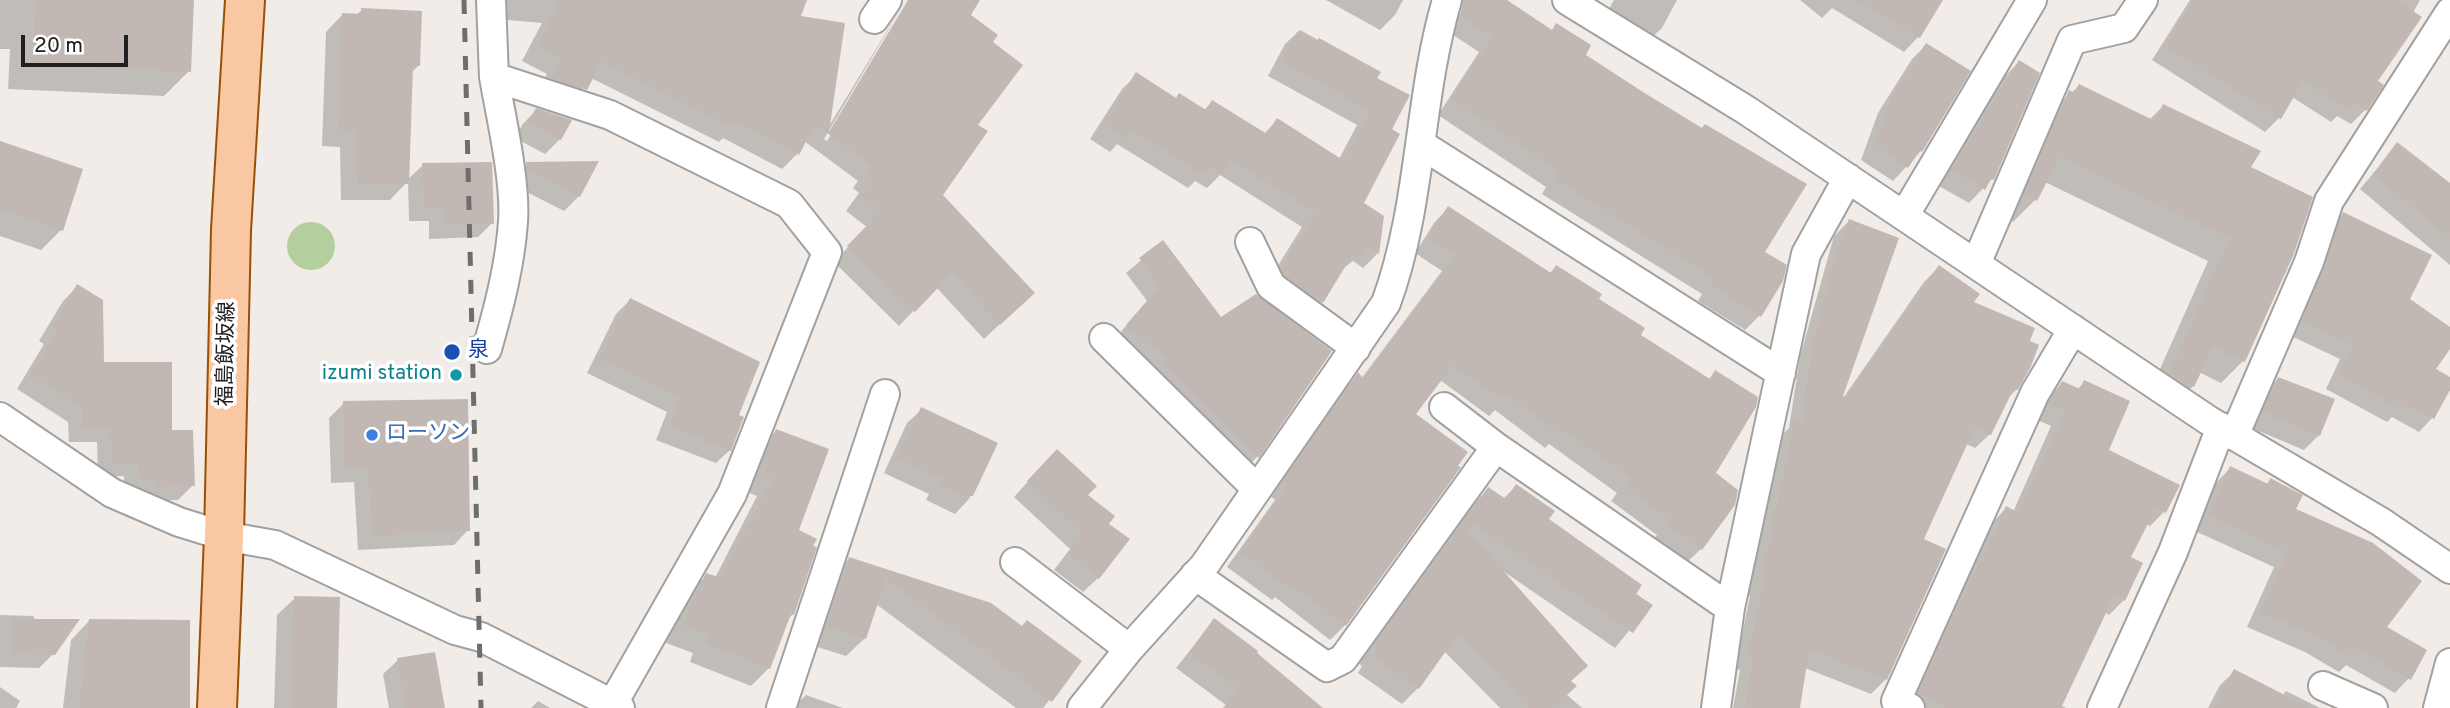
<!DOCTYPE html>
<meta charset="utf-8">
<style>
body{margin:0}
#map{position:relative;width:2450px;height:708px;overflow:hidden;background:#f1ece7;font-family:Overpass,sans-serif}
canvas{display:block}
.scale{position:absolute;left:21px;top:35px;width:107px;height:32px;box-sizing:border-box;border:4px solid #202020;border-top:0;padding-left:9px;font-size:21px;line-height:24px;white-space:nowrap;color:#202020;-webkit-text-stroke:5px #fff;paint-order:stroke}
</style>
<div id="map">
<canvas width="2450" height="708"></canvas>
<div class="scale">20 m</div>
</div>
<script>
const context = document.querySelector('canvas').getContext('2d');
context.lineJoin = 'round';
function paint(path, color) { context.fillStyle = color; context.fill(path, 'evenodd'); }
function stroke(path, color, width, dash) { context.strokeStyle = color; context.lineWidth = width; context.lineCap = dash ? 'butt' : 'round'; context.setLineDash(dash || []); context.stroke(path); }
function write(font, color, halo, rows, align = 'center') {
  context.font = font + ' Overpass,"Noto Sans JP",sans-serif'; context.lineWidth = 7; context.setLineDash([]); context.textBaseline = 'middle'; context.strokeStyle = halo; context.fillStyle = color; for (const [text, x, y, turn = 0] of rows) {
    context.save(); context.translate(x, y); context.rotate((+turn || 0) * Math.PI / 180); context.textAlign = isNaN(turn) ? turn : align; if (halo) context.strokeText(text, 0, 0); context.fillText(text, 0, 0); context.restore();
  }
}
const forest = new Path2D(`
 M287 246a24 24 0 1 1 48 0a24 24 0 1 1-48 0Z`);
const shadow = new Path2D(`
 M0 0H192L189 71 164 96 8 89 10 49H0Z
 M499 0H805L799 17 829 126 906 0 824 139 827 141 910 0H959L990 43 976 125 941 195 1017 308 984 339 936 287 899 326 834 262 867 227 846 211 859 193 853 188 858 181 804 141 797 154 782 169 723 138 719 142 591 78 570 104 537 93 547 74 522 61 542 23 496 19Z
 M1326 0H1403L1395 15 1380 30Z
 M1471 0H1504L1583 55 1762 252 1759 316 1745 330 1698 301 1702 294 1542 194 1546 187 1438 115 1479 52 1447 31Z
 M1614 0H1677L1662 28 1647 42 1604 18Z
 M1800 0H1938L1940 2 1918 37 1904 52 1832 8 1822 18Z
 M2190 0H2420L2375 81 2365 110 2351 124 2337 116 2331 122 2292 97 2279 118 2265 132 2152 60Z
 M362 10 418 66 411 73 407 180 423 165 492 223 478 237 429 239V221H409L408 181 390 200H341L340 147 322 146 326 32 342 15H356Z
 M1300 30 1378 73 1374 79 1390 130 1362 204 1382 217 1377 254 1363 268 1353 261 1341 270 1321 302 1307 316 1267 283 1302 227 1220 175 1207 188 1195 181 1188 188 1117 144 1110 152 1090 139 1122 89 1137 75 1175 99 1204 110 1212 102 1264 134 1277 120 1339 159 1357 125 1268 76 1285 44Z
 M1926 45 1921 151 1893 181 1861 160 1878 113 1912 59Z
 M2019 62 1992 179 1969 203 1937 185 2004 77Z
 M2079 86 2149 120 2163 106 2248 168 2243 361 2221 383 2199 372 2193 386 2171 408 2148 396 2208 261 2045 182 2035 200 2013 222 2003 217 2047 114Z
 M536 110 569 121 560 139 545 154 515 138 522 125Z
 M0 143 61 230 41 250 0 236Z
 M2397 145 2450 186V265L2360 189Z
 M527 164 579 196 564 211 513 185 512 178Z
 M1448 208 1549 274 1556 267 1639 335 1708 380 1716 372 1714 474 1701 549 1686 563 1654 539 1657 535 1611 501 1617 493 1549 444 1545 448 1495 410 1489 416 1440 380 1413 415 1458 468 1345 625 1330 640 1275 597 1272 600 1227 567 1275 500 1270 496 1344 389 1358 375 1361 379 1442 271 1415 253 1434 223Z
 M2343 214 2408 299 2450 329V347L2433 369 2450 379V386L2432 418 2419 432 2392 417 2387 422 2326 389 2340 359 2289 335 2330 227Z
 M1849 221 1841 401 1924 282 1939 267 1971 303 2017 389 2008 398 1990 434 1975 448 1966 444 1922 540 1886 679 1871 694 1805 668 1799 708H1733L1740 670 1735 669 1750 596 1747 595 1781 436 1789 428 1800 357 1834 236Z
 M1163 242 1221 320 1330 352 1257 457 1243 471 1114 340 1147 301 1126 273Z
 M77 287 102 364 171 432 193 485 178 500 141 501 124 493V476L98 477 97 442H69L68 422 17 389 44 344 39 341 63 301Z
 M630 300 730 450 716 463 656 440 667 412 587 373 616 314Z
 M2278 379 2319 435 2304 450 2249 427 2264 393Z
 M2084 382 2106 451 2164 512 2150 526 2146 524 2129 558 2141 564 2124 600 2109 615 2104 612 2060 705 2066 708H1908L1992 523 2006 508 2013 512 2051 426 2035 419 2048 397 2062 383 2077 390Z
 M344 403 468 530 454 545 358 550 354 482 331 483 329 418Z
 M922 409 996 444 969 499 955 514 926 500 929 494 884 473 907 423Z
 M776 431 797 531 811 547 793 614 787 620 769 668 751 686 690 662 693 653 666 643 689 592 707 575 715 578 757 496 747 492 758 448Z
 M1043 465 1085 495 1107 524 1098 578 1083 592 1054 570 1070 549 1014 497Z
 M2230 468 2266 485 2270 480 2384 628 2409 678 2395 693 2346 665 2339 672 2305 652 2247 627 2274 567 2195 531 2216 483Z
 M1516 486 1547 520 1650 605 1615 648 1503 571 1570 682 1566 694 1582 708H1500L1444 651 1418 688 1402 704 1358 673 1362 666 1358 663 1472 505 1488 489 1503 499Z
 M849 559 1021 627 1080 661 1043 708H1016L876 604 865 638 846 656 808 644 830 578Z
 M295 598 336 708H274L277 615Z
 M0 615 33 616 53 654 39 668 0 667Z
 M1214 620 1255 653 1320 708H1223L1226 705 1176 668Z
 M89 621 176 708H63L71 640Z
 M398 660 443 708H389L383 674Z
 M2235 671 2282 696 2286 691 2320 708H2208L2220 685Z
 M0 687 20 701 16 708H0Z
 M806 695 843 708H793Z
 M538 701 550 708H531Z`);
const building = new Path2D(`
 M35 0H194L191 72 32 65Z
 M560 0H807L801 16 845 23 829 132 908 0H980L971 15 998 35 993 42 1023 65 978 125 988 131 943 195 1035 293 1000 325 952 273 915 312 847 246 881 211 860 195 873 177 867 172 872 166 815 124 799 155 738 123 736 128 602 61 587 90 551 78 561 59 536 46Z
 M1463 0H1507L1552 30 1556 23 1591 45 1586 55 1643 92 1702 128 1705 124 1807 184 1765 252 1787 265 1783 281 1761 317 1711 286 1715 279 1555 179 1559 172 1451 99 1492 37 1460 16Z
 M1857 0H1943L1920 38Z
 M2194 0H2397L2422 17 2378 81 2384 85 2367 111 2351 102 2347 109 2303 81 2281 119 2165 46Z
 M361 8 422 11 420 66H413L409 184H357L356 131 338 130 342 13 361 14Z
 M1297 32 1316 42 1319 38 1381 72 1377 78 1410 95 1392 129 1400 134 1364 203 1384 216 1379 254 1366 246 1358 258 1353 254 1323 303 1284 275 1281 268 1315 213 1232 160 1223 175 1209 166 1204 175 1131 130 1125 139 1103 125 1136 72 1176 98 1179 93 1206 110 1212 100 1267 134 1277 118 1343 160 1370 111 1281 61Z
 M1926 43 1971 71 1922 152 1920 150 1908 168 1875 145 1892 97Z
 M2019 60 2040 73 1994 180 1991 179 1985 190 1951 170Z
 M2079 84 2155 121 2163 104 2261 151 2251 167 2313 197 2293 256 2245 362 2213 347 2194 387 2169 374 2229 238 2060 157 2037 201 2024 195 2069 90 2074 93Z
 M536 108 572 120 561 140 528 123Z
 M0 141 83 169 63 231 0 209Z
 M2397 142 2450 183V239L2373 174Z
 M599 161 580 197 527 170 526 162Z
 M492 162 494 224 443 225V208H423L422 163Z
 M1448 206 1551 273 1556 265 1602 294 1599 299 1645 328 1641 335 1710 379 1715 370 1758 397 1756 407 1716 473 1738 490 1735 505 1702 550 1667 524 1670 520 1624 486 1630 478 1564 430 1561 435 1509 396 1505 402 1453 365 1416 414 1468 452 1458 466 1461 467 1346 626 1290 584 1288 587 1240 552 1288 485 1283 481 1358 372 1363 378 1455 256 1428 238Z
 M2343 212 2432 255 2410 299 2450 327V349L2436 369 2450 377V390L2434 419 2405 404 2402 410 2339 375 2352 345 2302 321 2325 267Z
 M1849 219 1899 238 1843 396 1846 397 1939 265 1980 294 1974 302 2035 328 2030 341 2039 345 2031 366 2018 390 2014 388 1991 435 1975 427 1924 539 1946 549 1887 680 1809 650 1800 708H1745L1753 656 1748 654 1764 582 1761 581 1795 419 1801 423 1813 341 1834 259Z
 M1163 240 1221 317 1256 294 1332 351 1259 458 1164 365 1168 360 1126 325 1160 286 1139 258Z
 M77 284 103 300 104 362H172V430H193L195 486 155 487 154 479H138V463L112 464 110 428H82V408L31 374 57 329 52 326Z
 M630 298 760 362 739 415 744 417 731 451 669 426 680 398 599 359Z
 M2278 377 2335 399 2320 436 2262 412Z
 M2084 380 2130 401 2109 450 2180 485 2166 513 2156 508 2131 557 2143 563 2125 601 2114 596 2061 708H1946L1918 692 2006 506 2019 513 2065 411 2048 404 2050 401 2062 381 2080 389Z
 M468 399 470 531 372 536 368 469H344L343 401Z
 M921 407 998 443 973 496H962L939 485 942 479 897 458Z
 M776 429 829 449 799 530 817 539 813 546 817 547 794 615 791 614 770 669 706 644 709 636 682 625 706 573 721 578 773 478 764 475 767 465 762 463Z
 M1057 449 1097 486 1088 495 1115 516 1109 524 1130 539 1099 579 1068 554 1083 534 1027 481Z
 M2230 466 2268 484 2270 478 2303 495 2296 509 2373 543 2422 581 2387 627 2427 650 2411 680 2360 650 2355 659 2320 638 2260 612 2287 552 2208 516Z
 M1516 484 1555 511 1549 519 1642 585 1636 594 1653 605 1633 633 1473 524 1467 530 1588 666 1571 681 1577 686 1552 708H1529L1458 634 1419 689 1372 657 1377 650 1373 646 1488 487 1506 499Z
 M849 557 991 603 1022 626 1027 620 1082 661 1052 702 886 579 866 639 826 626Z
 M294 596 340 597 337 708H291Z
 M1214 618 1258 651 1257 653 1323 708H1223L1239 689 1189 653Z
 M12 619H80L55 655 11 654Z
 M89 619 190 620V708H79Z
 M435 652 445 708H405L397 658Z
 M2234 669 2310 708H2213Z`);
const street = new Path2D(`
 M491 0 494 77
 M1567 0 1746 110 2208 420 2381 522 2450 569
 M874 19 887 0
 M1422 145 1781 373
 M1904 216 2032 0
 M1250 242 1271 286 1356 348
 M1976 264 2072 40 2124 28 2143 0
 M1104 338 1257 489
 M487 349C499 307 510 265 513 222 516 182 501 117 494 77L610 115 789 204 827 252 732 494 612 705
 M1444 407 1496 447 1730 608
 M0 417 112 493 179 522 224 536 275 545 455 630 481 637 620 708
 M2234 436 2309 262 2329 201 2450 12
 M1015 562 1129 649
 M1195 575 1327 667 1343 659 1496 447
 M2323 686 2373 708
 M781 708 885 394
 M1082 708 1129 649 1204 566 1386 303C1422 205 1418 99 1447 0
 M1716 708 1730 608 1806 254 1848 178
 M1910 708 1896 701 2035 393 2073 329
 M2102 708 2173 552 2221 427
 M2438 708 2450 663`);
const primary = new Path2D(`
 M217 708 224 536 231 230 245 0`);
const rail = new Path2D(`
 M464 0 481 708`);
const markers = [
 [452,352,9,"#1a4fb4"],
 [456,375,7,"#0f9aa8"],
 [372,435,7,"#3f7fe0"]
];
const transitNames = [
 ["泉",468,352]
];
const streetNames = [
 ["福島飯坂線",228,354,-89]
];
const cultureNames = [
 ["izumi station",442,375]
];
const shopNames = [
 ["ローソン",386,435]
];
paint(forest, '#b3cf9d');
paint(shadow, '#0003');
paint(building, '#c1b7b3');
stroke(street, '#a1a1a1', 32);
stroke(primary, '#995004', 42);
stroke(street, '#fff', 28);
stroke(primary, '#fac7a3', 38);
stroke(rail, '#6e6e6e', 5, [14, 14]);
for (const [x, y, r, color] of markers) { const dot = new Path2D(); dot.arc(x, y, r, 0, 2 * Math.PI); context.fillStyle = color; context.fill(dot); stroke(dot, '#fff', 2.5); }
write('21px', '#164399', '#fff', transitNames, 'left');
write('21px', '#202020', '#fff', streetNames);
write('21px', '#0d838f', '#fff', cultureNames, 'right');
write('21px', '#366cbe', '#fff', shopNames, 'left');
</script>
